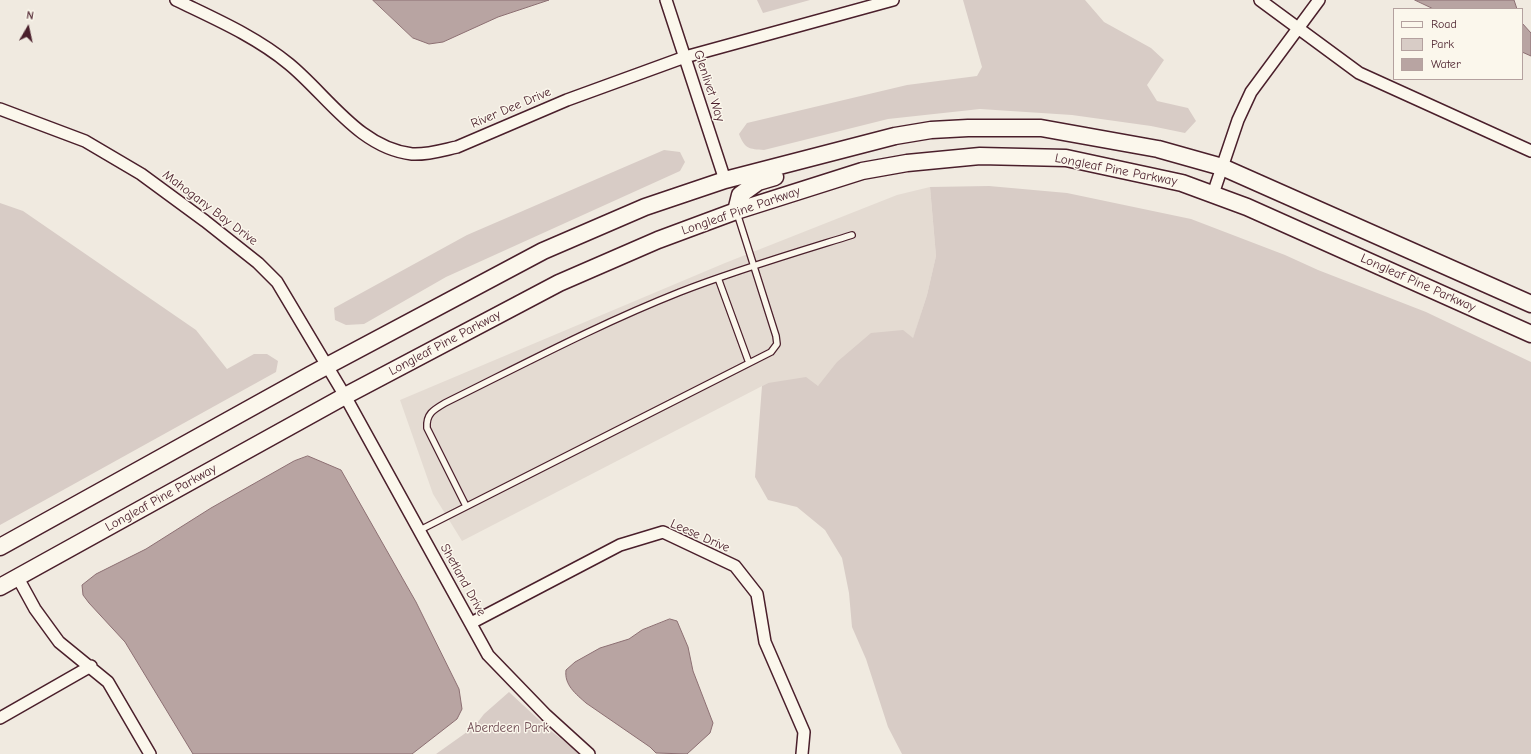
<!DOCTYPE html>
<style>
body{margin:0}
#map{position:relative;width:1531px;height:754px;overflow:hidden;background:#f0eae0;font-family:"Comic Neue",sans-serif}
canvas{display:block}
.legend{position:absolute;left:1393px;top:8px;width:130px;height:72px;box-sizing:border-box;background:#fbf7ec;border:1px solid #b4a19f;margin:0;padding:5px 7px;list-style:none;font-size:12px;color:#4a1f2b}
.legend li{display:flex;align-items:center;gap:8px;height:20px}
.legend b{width:20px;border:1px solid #b4a19f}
.north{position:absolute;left:8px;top:8px;width:40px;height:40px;-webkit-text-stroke:3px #fbf7ec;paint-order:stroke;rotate:9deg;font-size:11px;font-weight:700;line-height:16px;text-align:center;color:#4a1f2b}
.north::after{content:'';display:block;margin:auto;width:14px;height:18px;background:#4a1f2b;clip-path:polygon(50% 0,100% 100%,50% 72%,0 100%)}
</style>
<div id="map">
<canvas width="1531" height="754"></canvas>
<ul class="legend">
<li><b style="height:5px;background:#fbf7ec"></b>Road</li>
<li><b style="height:11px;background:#d8ccc6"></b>Park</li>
<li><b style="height:11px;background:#b8a4a2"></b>Water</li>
</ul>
<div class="north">N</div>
</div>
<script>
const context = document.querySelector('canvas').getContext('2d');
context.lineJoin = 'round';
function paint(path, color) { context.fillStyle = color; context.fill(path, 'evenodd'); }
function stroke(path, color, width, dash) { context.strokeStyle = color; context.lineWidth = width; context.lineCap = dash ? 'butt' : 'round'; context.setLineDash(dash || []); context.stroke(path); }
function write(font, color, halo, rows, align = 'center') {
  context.font = font + ' "Comic Neue",sans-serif'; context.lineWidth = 3; context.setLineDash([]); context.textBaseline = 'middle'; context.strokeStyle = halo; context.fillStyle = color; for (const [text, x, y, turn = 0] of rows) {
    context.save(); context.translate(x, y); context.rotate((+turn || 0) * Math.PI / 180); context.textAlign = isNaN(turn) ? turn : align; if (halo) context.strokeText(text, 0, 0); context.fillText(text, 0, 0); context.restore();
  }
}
const built = new Path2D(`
 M930 187 936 256 927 295 913 339 818 386 768 383 462 541 433 494 400 400 725 263 897 195Z`);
const green = new Path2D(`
 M757 0H810L763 13Z
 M963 0H1085L1104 22 1151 48 1164 60 1147 85 1157 101 1188 108 1196 121 1185 133 1151 126 1072 115 980 109 888 119 764 150C749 149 745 149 739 134L747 123 907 85 977 76 982 67Z
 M664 150 680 152 685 162 680 171 446 277 364 324 346 325 335 320 334 308 467 235Z
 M989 186 1067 193 1191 219 1285 255 1318 270 1426 312 1531 362V754H902L888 727 866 659 852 627 849 593 842 558 825 530 797 507 768 500 755 477 762 386 768 383 806 377 818 386 837 362 871 333 903 330 913 338 927 295 936 256 930 187Z
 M0 203 23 211 196 330 227 369 254 354H267L278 361 276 372 0 525Z
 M509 692 551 731 581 754H436L474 727 484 714Z`);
const water = new Path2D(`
 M373 0H549L498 17 443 42 429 44 413 38Z
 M1415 0H1514L1517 9H1434Z
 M1522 23 1531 33V56L1522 52Z
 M308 456 341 470 416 602 459 689 462 709 457 719 412 754H193L125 642 89 603 83 595 82 585 96 574 146 549 211 508 294 461Z
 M670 619 677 621 688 647 693 671 713 723 710 733 687 754 656 753 650 747 586 703C576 694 564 685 566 670L575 662 600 648 629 639 642 630Z`);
const lane = new Path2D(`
 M718 278 749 363
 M466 506 427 428C426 414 433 410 445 403 522 365 599 324 680 292 736 270 794 253 852 235
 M420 530 771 352 777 344 776 336 737 213`);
const street = new Path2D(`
 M176 0C215 19 255 36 289 64 327 95 359 148 412 154 427 155 443 150 457 147L567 100 685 57 893 0
 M666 0 725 180
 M1260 0 1359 73 1531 151
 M0 109 85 141 141 174 205 221 258 263 277 282 345 396 488 655 546 715 589 754
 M1213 194 1238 120 1251 92 1319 0
 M18 578 35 609 59 642 108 682 150 754
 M471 623 620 545 663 532 735 566 757 594 765 642 804 732 802 754
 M0 718 91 666`);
const secondary = new Path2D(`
 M736 211 740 195 758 182 775 177
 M0 547 310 375 543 251 645 207 725 180 895 136 931 130 968 128H1041L1158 149 1222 167 1531 304
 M0 587 345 396 559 283 658 240 736 211 862 171 907 163 980 156 1066 158 1182 183 1247 207 1531 334`);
const streetNames = [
 ["Glenlivet Way",709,86,72],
 ["River Dee Drive",511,108,-23],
 ["Longleaf Pine Parkway",1116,170,11],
 ["Mahogany Bay Drive",210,208,37],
 ["Longleaf Pine Parkway",741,211,-19],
 ["Longleaf Pine Parkway",1418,283,24],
 ["Longleaf Pine Parkway",445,343,-28],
 ["Longleaf Pine Parkway",161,498,-29],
 ["Leese Drive",700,536,24],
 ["Shetland Drive",463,580,61]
];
const parkNames = [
 ["Aberdeen Park",508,728]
];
paint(built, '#e4dbd2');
paint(green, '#d8ccc6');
paint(water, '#b8a4a2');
stroke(water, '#8c6f72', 1);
stroke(lane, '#4a1f2b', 8);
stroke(street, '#4a1f2b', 14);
stroke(secondary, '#4a1f2b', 19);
stroke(lane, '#fbf7ec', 5.5);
stroke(street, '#fbf7ec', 11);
stroke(secondary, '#fbf7ec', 16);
write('13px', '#4a1f2b', '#fbf7ec', streetNames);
write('13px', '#6e4a52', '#fbf7ec', parkNames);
</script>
